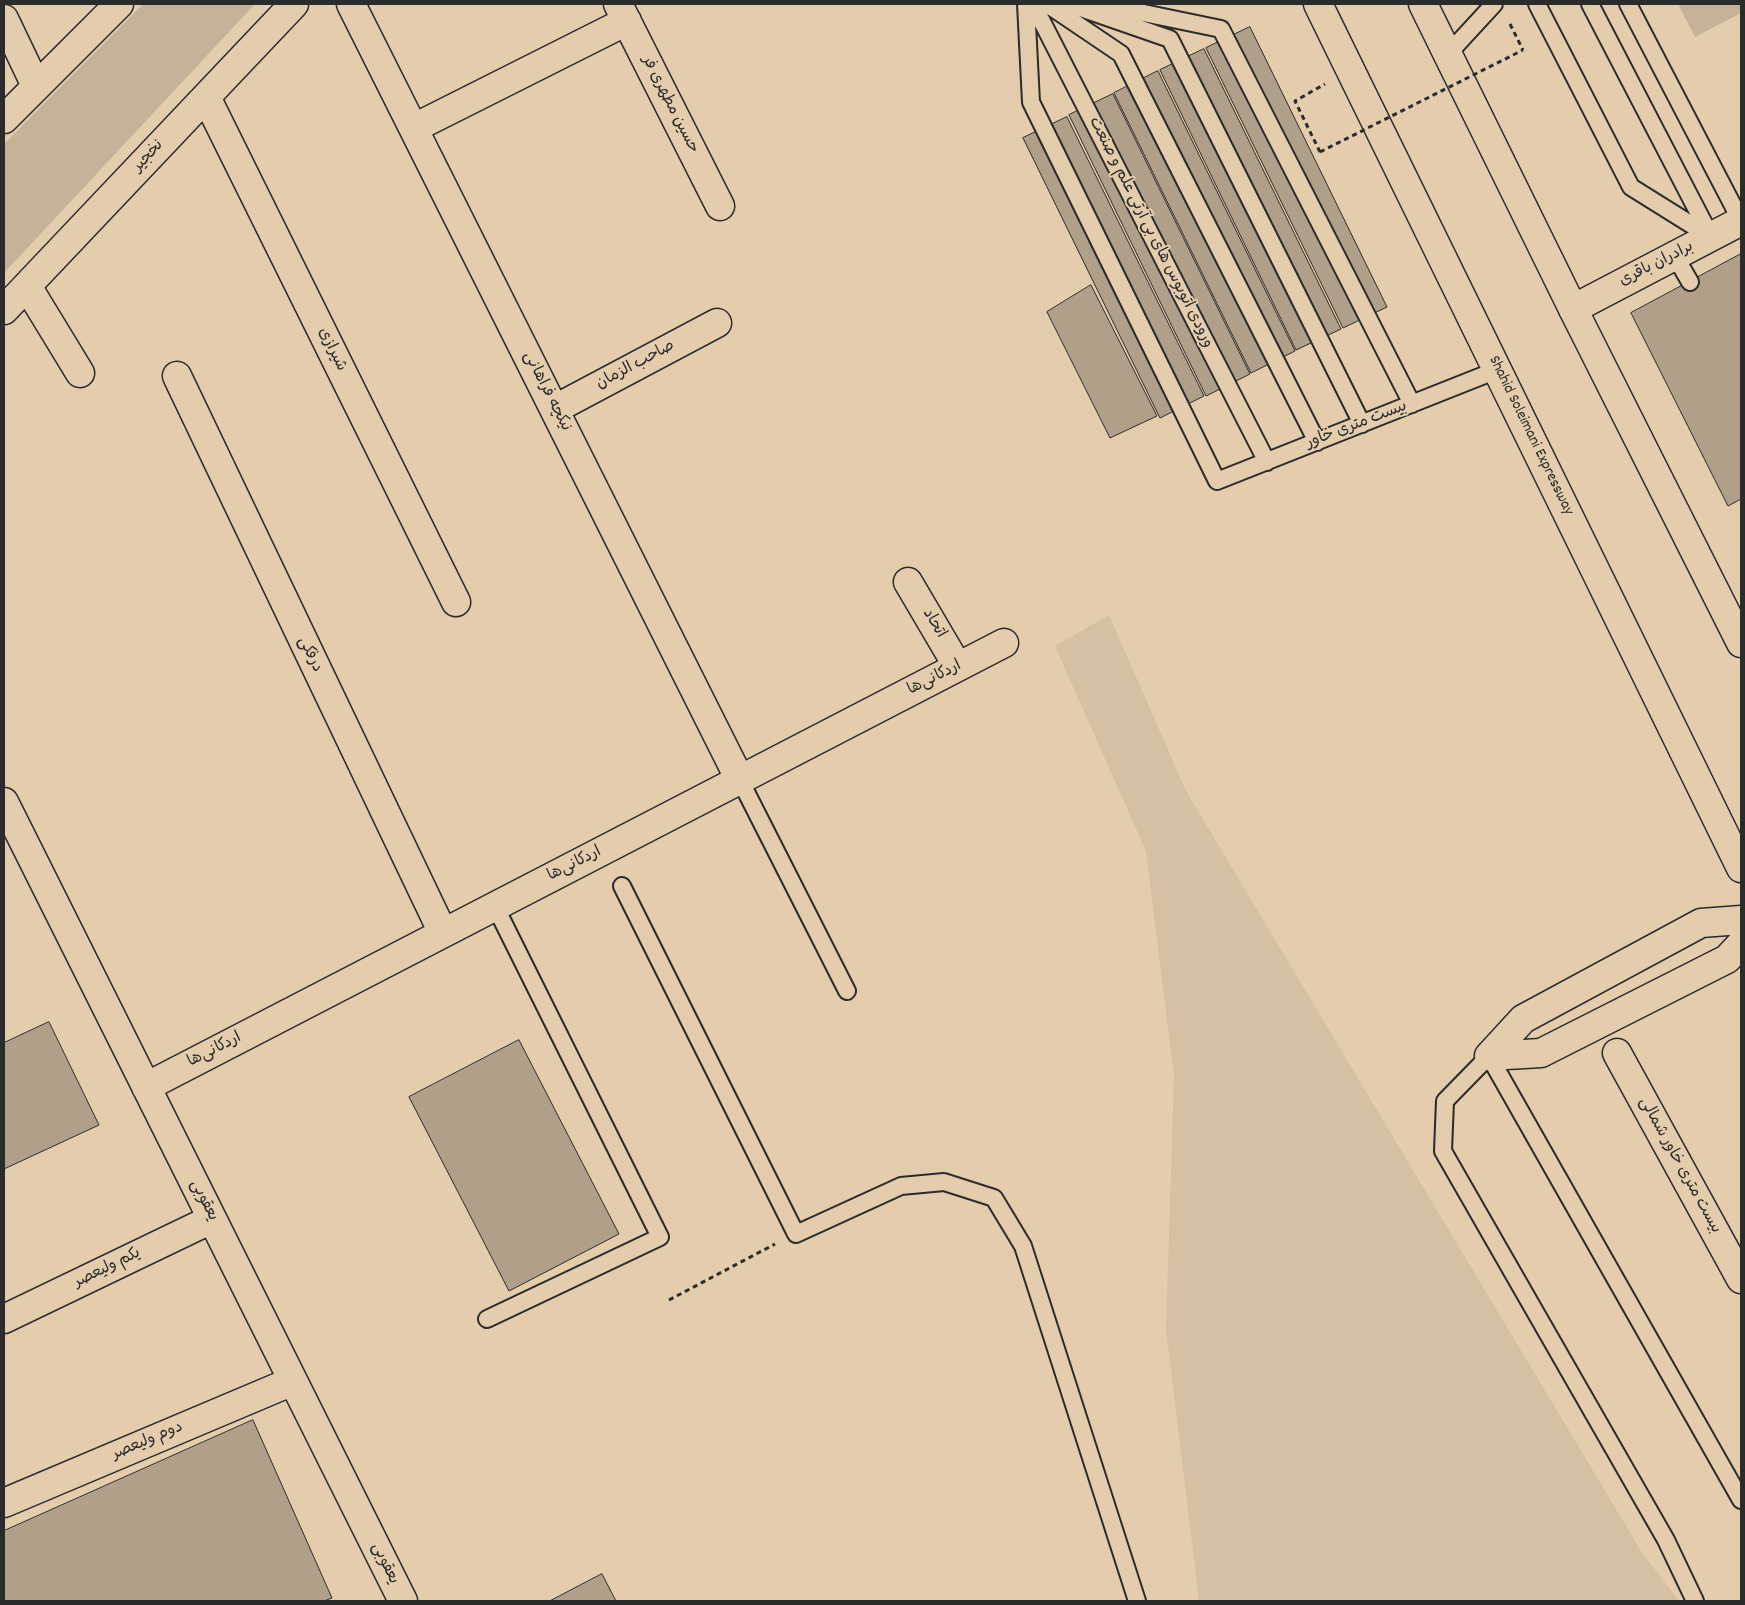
<!DOCTYPE html>
<meta charset="utf-8">
<style>
body{margin:0}
#map{position:relative;width:1745px;height:1605px;overflow:hidden;background:#e4cdad;font-family:Dekko,sans-serif}
canvas{display:block}
.frame{position:absolute;inset:0;border:5px solid #2b2b2b;pointer-events:none}
</style>
<div id="map">
<canvas width="1745" height="1605"></canvas>
<div class="frame"></div>
</div>
<script>
const context = document.querySelector('canvas').getContext('2d');
context.lineJoin = 'round';
function paint(path, color) { context.fillStyle = color; context.fill(path, 'evenodd'); }
function stroke(path, color, width, dash) { context.strokeStyle = color; context.lineWidth = width; context.lineCap = dash ? 'butt' : 'round'; context.setLineDash(dash || []); context.stroke(path); }
function write(font, color, halo, rows, align = 'center') {
  context.font = font + ' Dekko,"Playpen Sans Arabic",sans-serif'; context.lineWidth = 4; context.setLineDash([]); context.textBaseline = 'middle'; context.strokeStyle = halo; context.fillStyle = color; for (const [text, x, y, turn = 0] of rows) {
    context.save(); context.translate(x, y); context.rotate((+turn || 0) * Math.PI / 180); context.textAlign = isNaN(turn) ? turn : align; if (halo) context.strokeText(text, 0, 0); context.fillText(text, 0, 0); context.restore();
  }
}
const built = new Path2D(`
 M1109 615 1186 791 1641 1551 1679 1601H1199L1166 1329 1174 1076 1146 851 1055 646Z`);
const green = new Path2D(`
 M143 4H255L4 273V144Z
 M1678 4H1741V13L1695 37Z`);
const building = new Path2D(`
 M1250 27 1387 307 1343 328 1206 48Z
 M1204 49 1341 329 1296 350 1160 70Z
 M1158 71 1295 351 1251 373 1114 93Z
 M1113 94 1250 374 1206 396 1069 115Z
 M1067 117 1204 396 1160 418 1023 138Z
 M1741 254V499L1728 506 1631 313Z
 M1091 285 1157 416 1110 438 1047 312Z
 M49 1022 99 1125 4 1169V1043Z
 M519 1040 619 1234 509 1291 409 1097Z
 M253 1420 332 1598 324 1601H4V1531Z
 M602 1574 616 1601H550Z`);
const path = new Path2D(`
 M1510 24 1523 50
 M1320 152 1295 101 1325 84
 M669 1300 775 1244`);
const lane = new Path2D(`
 M1026 4 1031 102 1217 481 1497 370
 M1033 4 1267 462
 M1047 4 1121 54 1317 442
 M1069 4 1170 39 1362 424
 M1100 4 1221 29 1412 404
 M1537 4 1631 187 1711 237
 M1590 4 1711 237
 M1628 4 1741 221
 M1448 54 1494 4
 M1675 256 1690 282
 M740 780 847 991
 M622 886 796 1234 901 1186 944 1182 994 1198 1023 1246 1137 1601
 M487 1319 660 1237 495 906
 M1695 1601 1666 1540 1443 1151 1445 1101 1489 1056 1741 1500`);
const street = new Path2D(`
 M351 4 740 780
 M618 4 720 206
 M4 19 36 86
 M206 97 456 602
 M4 119 119 4
 M414 128 627 21
 M27 286 80 373
 M1573 309 1741 221
 M4 310 294 4
 M177 376 443 933
 M555 409 717 323
 M908 582 958 667
 M4 802 403 1601
 M1617 1053 1741 1279
 M1489 1056 1523 1019 1701 923 1741 920
 M1489 1056 1541 1053 1727 959 1741 944
 M146 1087 1004 643
 M4 1319 212 1219
 M4 1503 293 1381`);
const highway = new Path2D(`
 M1318 4 1741 868
 M1423 4 1573 309 1741 643`);
const pathBridge = new Path2D(`
 M1320 152 1523 50`);
const streetNames = [
 ["حسین مطهری فر",669,105,63],
 ["نخجیر",149,157,-47],
 ["ورودی اتوبوس های بی آرتی علم و صنعت",1150,233,63],
 ["برادران باقری",1657,265,-27],
 ["شیرازی",331,350,64],
 ["صاحب الزمان",636,366,-28],
 ["نیکچه فراهانی",546,392,63],
 ["بیست متری خاور",1357,426,-21],
 ["Shahid Soleimani Expressway",1530,436,64],
 ["اتحاد",933,624,60],
 ["درفکی",309,655,64],
 ["اردکانی‌ها",935,679,-27],
 ["اردکانی‌ها",575,865,-27],
 ["اردکانی‌ها",215,1051,-27],
 ["بیست متری خاور شمالی",1679,1166,61],
 ["یعقوبی",203,1201,63],
 ["یکم ولیعصر",108,1269,-26],
 ["دوم ولیعصر",148,1442,-23],
 ["یعقوبی",384,1564,64]
];
paint(built, '#d4c0a2');
paint(green, '#c6b298');
paint(building, '#b0a089');
stroke(building, '#2b2b2b', 1);
stroke(lane, '#2b2b2b', 20);
stroke(street, '#2b2b2b', 31);
stroke(highway, '#2b2b2b', 31);
stroke(path, '#2b2b2b', 3, [5, 4]);
stroke(lane, '#e4cdad', 16);
stroke(street, '#e4cdad', 28);
stroke(highway, '#e4cdad', 28);
stroke(pathBridge, '#2b2b2b', 3, [5, 4]);
write('16px', '#2b2b2b', '#e4cdad', streetNames);
</script>
